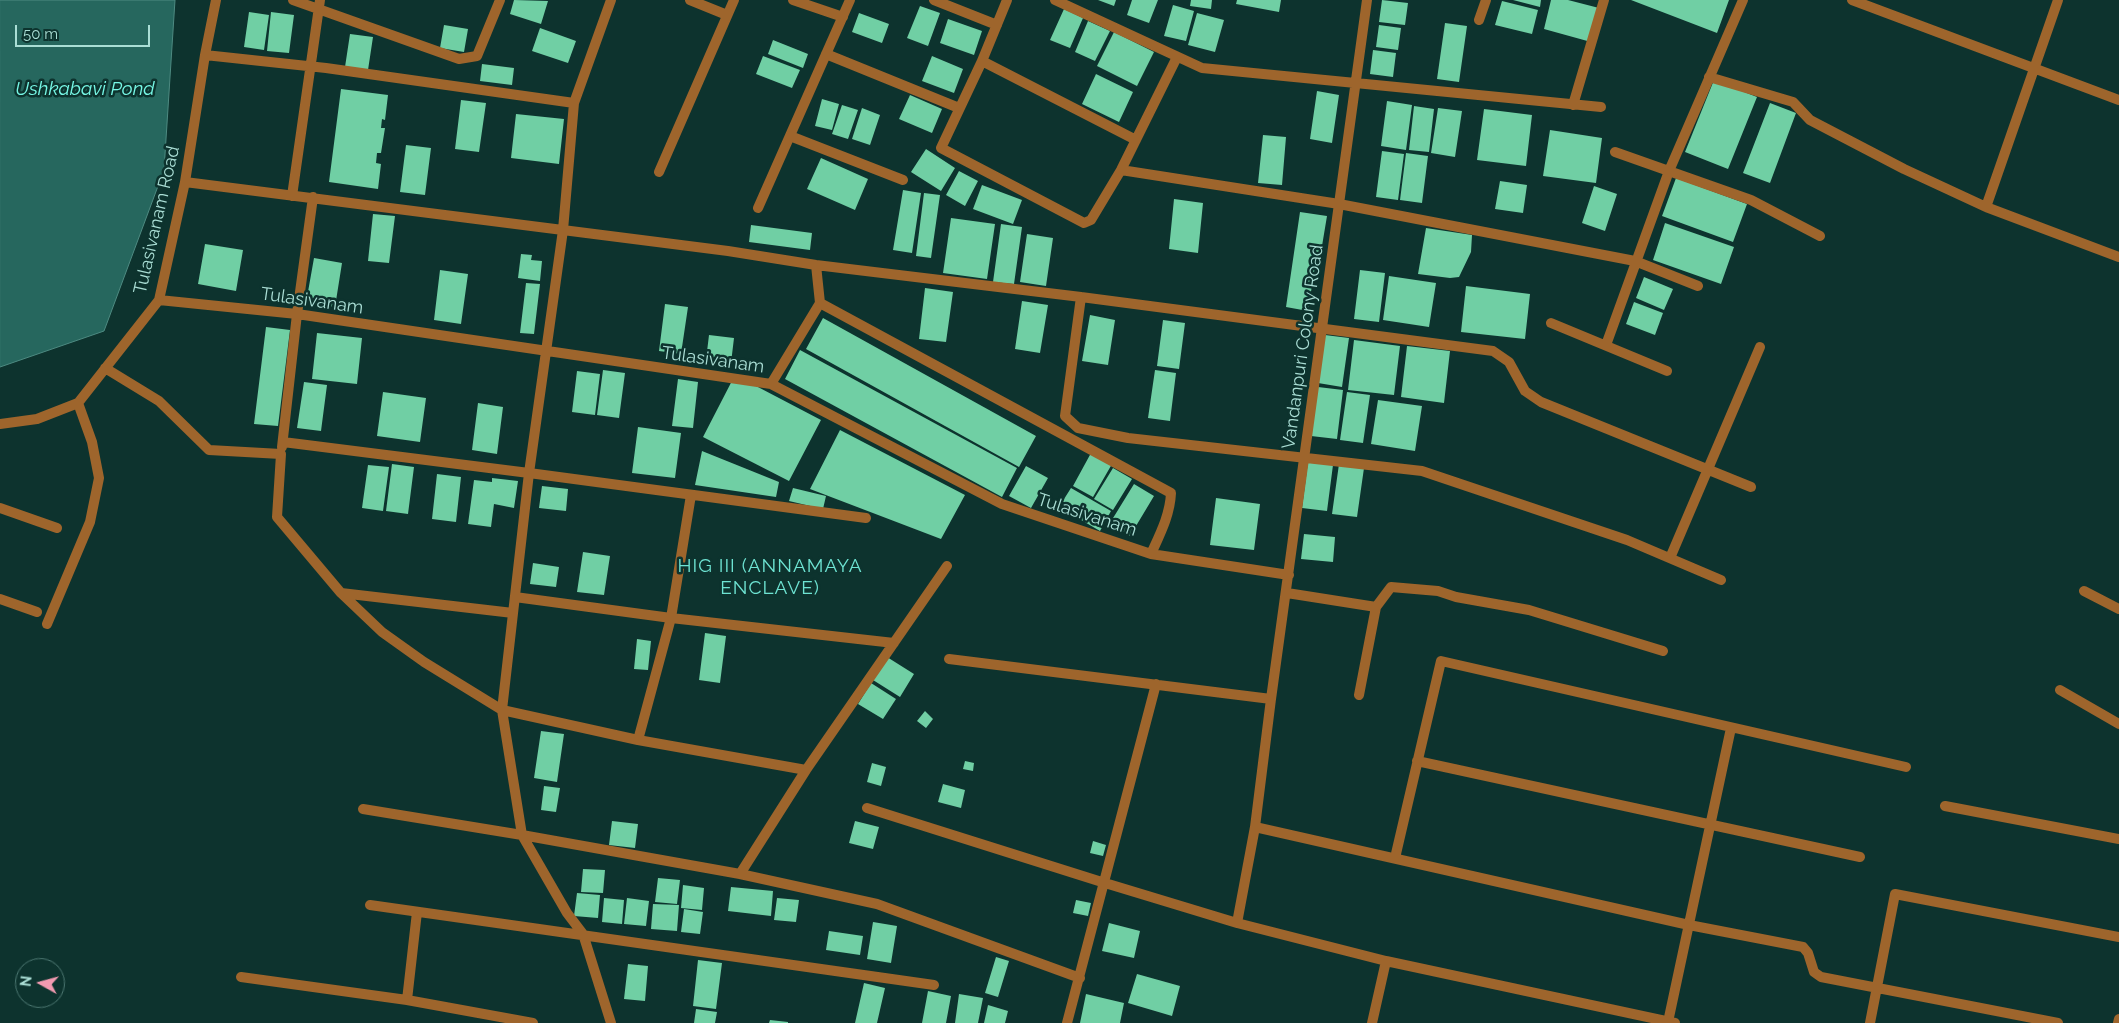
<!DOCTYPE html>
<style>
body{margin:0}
#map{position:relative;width:2119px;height:1023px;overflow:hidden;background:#0d332e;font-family:Raleway,sans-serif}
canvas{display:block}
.north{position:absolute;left:15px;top:958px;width:50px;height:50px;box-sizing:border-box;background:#0d332e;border:1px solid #4c7771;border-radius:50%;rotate:277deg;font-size:14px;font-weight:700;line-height:20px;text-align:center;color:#aaded5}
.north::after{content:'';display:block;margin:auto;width:18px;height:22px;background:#f19ab0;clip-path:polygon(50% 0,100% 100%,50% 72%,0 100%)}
.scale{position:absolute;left:15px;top:25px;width:135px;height:22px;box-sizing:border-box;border:2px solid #aaded5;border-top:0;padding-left:6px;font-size:15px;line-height:18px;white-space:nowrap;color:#aaded5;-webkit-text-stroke:4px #0d332e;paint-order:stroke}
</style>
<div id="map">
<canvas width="2119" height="1023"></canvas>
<div class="north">N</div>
<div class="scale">50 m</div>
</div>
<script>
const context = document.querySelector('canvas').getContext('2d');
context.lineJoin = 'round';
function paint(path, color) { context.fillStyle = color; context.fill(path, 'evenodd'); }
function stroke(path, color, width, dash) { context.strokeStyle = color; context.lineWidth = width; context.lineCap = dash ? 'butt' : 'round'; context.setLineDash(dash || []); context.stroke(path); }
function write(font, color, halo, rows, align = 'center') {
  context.font = font + ' Raleway,sans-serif'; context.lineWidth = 5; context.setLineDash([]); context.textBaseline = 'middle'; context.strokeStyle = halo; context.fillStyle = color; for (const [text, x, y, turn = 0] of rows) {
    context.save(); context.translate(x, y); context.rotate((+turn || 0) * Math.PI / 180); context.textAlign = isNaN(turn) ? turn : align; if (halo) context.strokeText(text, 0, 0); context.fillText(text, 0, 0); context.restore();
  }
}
const water = new Path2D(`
 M0 0H175L164 170 104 331 0 367Z`);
const building = new Path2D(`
 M514 0 548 1 541 24 510 14Z
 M1098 0H1116L1114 6Z
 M1132 0H1158L1149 23 1127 15Z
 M1191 0H1212L1211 9 1190 6Z
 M1237 0H1281L1279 12 1236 4Z
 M1382 0 1408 3 1405 25 1379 22Z
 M1513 0H1541L1540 7Z
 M1551 0H1568L1599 8 1591 42 1544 29Z
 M1631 0H1729L1717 33Z
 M1502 1 1538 10 1532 34 1495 25Z
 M1173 5 1194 11 1186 41 1164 36Z
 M920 6 940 13 928 46 907 38Z
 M1064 9 1083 18 1070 48 1050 40Z
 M249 12 269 15 264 50 244 47Z
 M271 12 294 15 289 53 267 51Z
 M859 13 889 24 882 43 852 32Z
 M1197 13 1224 20 1215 52 1188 45Z
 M948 19 982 31 974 55 940 43Z
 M1088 21 1110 31 1095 61 1075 52Z
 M1445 23 1467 26 1459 82 1437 79Z
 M444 25 468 29 464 52 440 48Z
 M1379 25 1401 28 1398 50 1376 47Z
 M540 28 576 41 568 63 532 51Z
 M1114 32 1154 52 1137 86 1097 66Z
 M350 34 373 37 368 70 345 67Z
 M773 40 808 54 803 68 768 54Z
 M1373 50 1396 53 1393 77 1370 74Z
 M763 56 800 70 792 88 756 74Z
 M932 56 963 69 954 93 922 81Z
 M482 64 514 68 512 85 480 81Z
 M1096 74 1133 92 1119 122 1082 104Z
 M1714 80 1757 97 1728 169 1685 152Z
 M341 89 388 95 385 120 382 119 381 128H385L381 153H377L376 163 381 164 378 189 329 182Z
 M1317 91 1339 95 1332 143 1310 139Z
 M910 95 942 109 932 133 899 119Z
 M822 99 839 104 832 130 815 126Z
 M461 100 486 103 479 152 455 149Z
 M1387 101 1412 105 1406 150 1381 146Z
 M1770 103 1796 113 1770 183 1743 173Z
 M842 105 858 110 848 139 832 134Z
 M1414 106 1434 109 1429 152 1409 150Z
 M862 108 880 115 870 145 852 139Z
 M1438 108 1462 111 1455 157 1431 153Z
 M1484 109 1532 115 1526 166 1477 160Z
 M516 114 564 119 559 164 511 158Z
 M1550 130 1602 138 1596 183 1543 176Z
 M1263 135 1286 137 1282 185 1258 183Z
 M406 145 431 148 425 195 400 192Z
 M926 149 955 168 941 191 911 172Z
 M1382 151 1404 154 1398 200 1376 197Z
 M1406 153 1428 156 1422 203 1400 200Z
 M821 158 868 179 855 210 807 189Z
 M959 171 978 181 965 206 946 195Z
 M1676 178 1747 204 1733 242 1662 216Z
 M1500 181 1527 185 1523 213 1495 209Z
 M982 185 1022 200 1013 224 973 209Z
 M1594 186 1617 194 1605 231 1582 223Z
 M903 190 921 193 912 253 893 250Z
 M924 193 940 195 931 258 916 256Z
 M1174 199 1203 203 1198 253 1169 249Z
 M1300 212 1327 216 1320 258 1312 256 1310 265 1315 266 1308 311 1286 307Z
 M373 214 395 216 389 263 368 261Z
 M951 218 995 224 987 279 943 273Z
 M1665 223 1734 247 1721 284 1653 260Z
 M1001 224 1022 227 1014 284 993 282Z
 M751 225 812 233 810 250 749 242Z
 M1426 228 1472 235 1471 252 1459 277 1450 278 1418 274Z
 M1027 234 1053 238 1046 286 1020 282Z
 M205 244 243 250 236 291 198 284Z
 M521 254 532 255 531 260 542 261 540 281 518 278Z
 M314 258 342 263 335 307 306 303Z
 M440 270 468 274 461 324 434 320Z
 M1360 270 1385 273 1379 322 1354 319Z
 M1389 276 1436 283 1429 327 1383 320Z
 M1644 277 1673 289 1664 310 1636 298Z
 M526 283 540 284 534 334 520 333Z
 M1466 286 1530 294 1525 339 1461 332Z
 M925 288 953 292 946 342 919 339Z
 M1022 301 1048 305 1040 353 1015 349Z
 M1634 302 1663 313 1655 335 1626 324Z
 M665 304 688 307 681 354 659 351Z
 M1090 315 1115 320 1108 365 1082 361Z
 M823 318 1036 436 1019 467 806 349Z
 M1163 320 1185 323 1179 369 1157 366Z
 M266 327 290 330 278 426 254 424Z
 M317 333 362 338 357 384 312 379Z
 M709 335 734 338 731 363 706 360Z
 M1325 335 1349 338 1342 387 1318 383Z
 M1354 340 1400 346 1394 395 1348 390Z
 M1407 346 1450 351 1444 403 1401 397Z
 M800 350 1017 468 1002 497 785 379Z
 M603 370 625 373 619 418 597 415Z
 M1155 370 1176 373 1170 421 1148 418Z
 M577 371 600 374 595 415 572 412Z
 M735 375 821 420 789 481 703 437Z
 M678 379 698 382 693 428 672 426Z
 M304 382 327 385 321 431 297 428Z
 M1318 387 1343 390 1337 439 1311 436Z
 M383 392 426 398 420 442 377 436Z
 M1347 392 1370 395 1363 443 1340 440Z
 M1378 400 1422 406 1415 451 1371 444Z
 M478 403 503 407 497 454 472 450Z
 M638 427 681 433 675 478 632 473Z
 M840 430 965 495 941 539 810 489Z
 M702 451 779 482 776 497 695 485Z
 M1091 453 1112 464 1093 497 1073 486Z
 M1308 462 1333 465 1327 511 1302 508Z
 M392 464 414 467 408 514 386 511Z
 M1339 464 1364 468 1357 517 1332 514Z
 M368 465 389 467 383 511 362 508Z
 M1026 466 1048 478 1031 508 1009 496Z
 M1113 468 1132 479 1113 510 1094 499Z
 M437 474 461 477 456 522 432 519Z
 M492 478 518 481 514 508 494 504 491 527 468 524 474 480 492 482Z
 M1134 484 1154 496 1130 536 1110 523Z
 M542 486 568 489 566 511 539 508Z
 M793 488 826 496 823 509 789 501Z
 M1071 488 1111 511 1100 531 1059 507Z
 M1216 498 1260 504 1254 550 1210 545Z
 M1304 534 1335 537 1333 562 1301 559Z
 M583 552 610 556 604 595 577 592Z
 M533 563 559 567 556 587 530 584Z
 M705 633 726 636 720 683 699 680Z
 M637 639 651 641 648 670 634 669Z
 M887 657 914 674 900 697 873 680Z
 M871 683 896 699 883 719 858 704Z
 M925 711 933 719 926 728 917 721Z
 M541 731 564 734 557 782 534 778Z
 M965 761 974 763 973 771 963 769Z
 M872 763 886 767 881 786 867 782Z
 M943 784 965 790 961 808 938 802Z
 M544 786 560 788 556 812 541 810Z
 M612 821 638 824 635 848 609 845Z
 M855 821 879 827 873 849 849 843Z
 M1093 841 1106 845 1103 856 1090 853Z
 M583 869 605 870 603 893 581 892Z
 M658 878 680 880 677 904 655 902Z
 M683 885 704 888 702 910 681 908Z
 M731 887 773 891 771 916 728 911Z
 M577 893 600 895 598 918 574 916Z
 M604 898 624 900 622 924 602 922Z
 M627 898 649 901 646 926 624 924Z
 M777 898 799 900 796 922 774 920Z
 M1076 900 1091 903 1088 916 1073 913Z
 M653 904 679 905 677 931 651 929Z
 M684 909 703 912 700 934 681 932Z
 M873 922 897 926 891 963 867 959Z
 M1109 923 1140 931 1134 958 1102 951Z
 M829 931 863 936 860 955 826 950Z
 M996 957 1009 961 998 997 985 993Z
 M698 960 722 963 716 1009 693 1006Z
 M628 964 648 966 645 1001 624 999Z
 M1137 974 1180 986 1172 1016 1128 1003Z
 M864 983 885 988 877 1023H855Z
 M928 991 951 996 946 1023H922Z
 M959 994 983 998 978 1023H955Z
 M1086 994 1124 1003 1120 1023H1080Z
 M988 1005 1008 1011 1005 1023H984Z
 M696 1009 717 1012 715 1023H694Z
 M770 1020 788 1022V1023H769Z`);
const street = new Path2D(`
 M293 0 459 59 477 56 500 0
 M611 0 574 103 563 230 529 473 502 710 522 835 567 913 583 934 611 1023
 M690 0 727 15
 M793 0 843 17
 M934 0 997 25
 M1007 0 982 61 941 148 1084 223 1091 220 1121 170 1177 57
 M1055 0 1202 68 1601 107
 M1367 0 1271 699 1255 827 1237 923 1386 961 1675 1023
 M1852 0 2119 100
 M2058 0 1986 207 2119 257
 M1479 20 1486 0
 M826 54 959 108
 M205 55 326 68 574 103
 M982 61 1136 140
 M1709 77 1793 102 1810 120 1904 169 1986 207
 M1573 105 1604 0
 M790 136 903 180
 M1615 152 1751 200 1820 236
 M1121 170 1339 204 1635 261 1698 286
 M659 172 734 0
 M185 182 728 251 816 265 1081 297 1493 351 1509 362 1525 391 1541 402 1751 487
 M292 196 320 0
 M758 208 850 0
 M1081 297 1065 416 1078 428 1128 438 1422 471 1627 540 1721 580
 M159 300 297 314 771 384 1002 504 1151 554 1289 575
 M820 303 1171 493C1170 515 1160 534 1151 554
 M1551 323 1667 371
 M1606 345 1669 171 1743 0
 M105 368 159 401 209 450 281 454 277 517 341 593 382 632 424 662 502 710 638 740 806 770
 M771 384 820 303 816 265
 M0 424 37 419 78 403 159 300 185 182 205 55 216 0
 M283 442 529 473 866 518
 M282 447 297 314 313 197
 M0 508 57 528
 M1670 558 1760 347
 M2084 591 2119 609
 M341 593 513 613
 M1287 593 1376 607
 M515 597 671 618 894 643
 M0 599 37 612
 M47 624 90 522 99 478 92 442 78 403
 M949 659 1271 699
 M2060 690 2119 724
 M1359 695 1376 607 1391 587 1438 591 1456 597 1529 610 1663 651
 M638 740 671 618 691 495
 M1417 761 1860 857
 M1945 806 2119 839
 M867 808 1105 883 1237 923
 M363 809 522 835 740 874 877 904 1080 978
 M1255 827 1689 925 1803 947 1808 953 1814 972 1821 977 2058 1023
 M1395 858 1441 661 1906 767
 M740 874 806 770 947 566
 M370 905 934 985
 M241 977 407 1000 533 1023
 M407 1000 417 912
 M1668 1022 1731 728
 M1067 1023 1156 684
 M1372 1023 1386 961
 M1870 1023 1895 894 2119 937
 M2118 1023 2119 1019`);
const streetNames = [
 ["Tulasivanam Road",157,220,-77],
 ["Tulasivanam",312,301,8],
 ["Vandanpuri Colony Road",1303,347,-82],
 ["Tulasivanam",713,360,8],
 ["Tulasivanam",1087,515,18]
];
const waterNames = [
 ["Ushkabavi Pond",85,89]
];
const neighbourhoodNames = [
 ["HIG III (ANNAMAYA",770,566],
 ["ENCLAVE)",770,588]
];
paint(water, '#26675e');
stroke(water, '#4e8b82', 1);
paint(building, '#70cfa4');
stroke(street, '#9e652c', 10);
write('18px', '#aaded5', '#0d332e', streetNames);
write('italic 19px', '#77f8e6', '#0d332e', waterNames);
context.letterSpacing = '1px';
write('19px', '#6ee4d3', '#0d332e', neighbourhoodNames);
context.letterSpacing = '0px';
</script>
